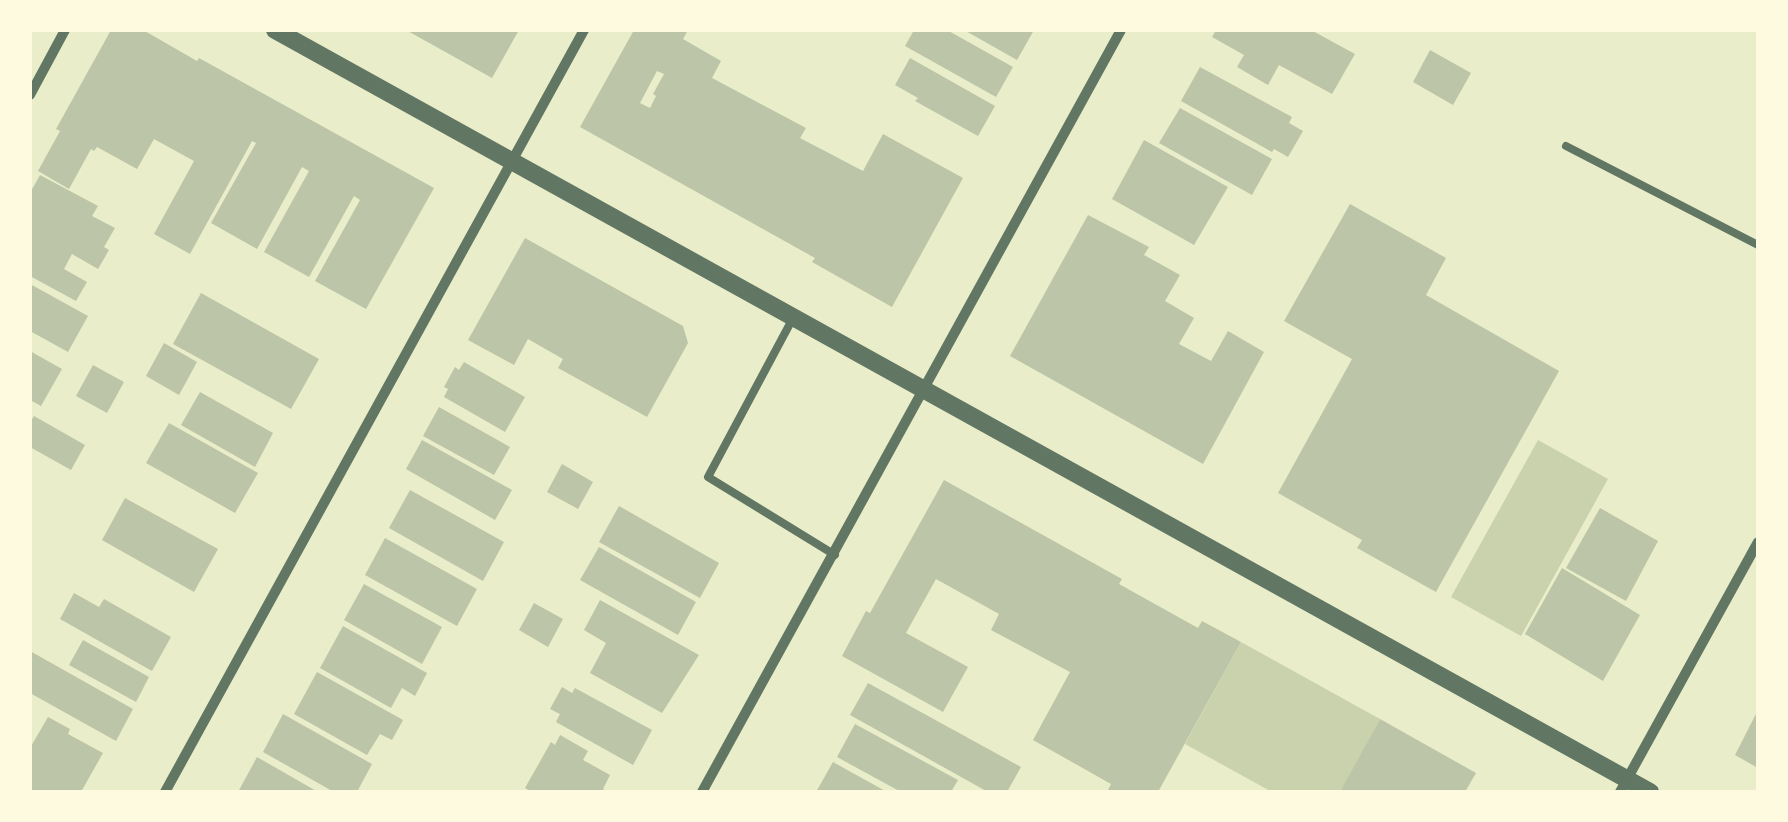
<!DOCTYPE html>
<style>
body{margin:0}
#map{position:relative;width:1788px;height:822px;overflow:hidden;background:#e9edc9;font-family:Poppins,sans-serif}
canvas{display:block}
.frame{position:absolute;inset:0;border:32px solid #fefae0;pointer-events:none}
</style>
<div id="map">
<canvas width="1788" height="822"></canvas>
<div class="frame"></div>
</div>
<script>
const context = document.querySelector('canvas').getContext('2d');
context.lineJoin = 'round';
function paint(path, color) { context.fillStyle = color; context.fill(path, 'evenodd'); }
function stroke(path, color, width, dash) { context.strokeStyle = color; context.lineWidth = width; context.lineCap = dash ? 'butt' : 'round'; context.setLineDash(dash || []); context.stroke(path); }
const green = new Path2D(`
 M1538 440 1608 479 1521 636 1451 597Z
 M1241 642 1380 719 1341 792H1272L1185 744Z`);
const building = new Path2D(`
 M111 30H143L197 61 199 58 434 188 366 309 315 281 360 200 354 196 309 277 264 252 309 171 302 167 257 249 211 223 256 143 252 141 190 254 154 234 194 161 154 139 137 169 97 147 94 151 91 149 69 189 38 171 60 131 56 129Z
 M406 30H519L492 78Z
 M634 30H688L683 39 721 61 712 78 806 128 800 138 863 171 883 134 963 178 892 307 812 262 815 258 580 127ZM657 71 664 74 653 94 656 96 650 108 640 103Z
 M914 30H947L1013 67 996 97 905 46Z
 M964 30H1034L1017 60Z
 M1216 30H1311L1355 54 1332 94 1279 65 1268 85 1237 67 1244 55 1212 37Z
 M1430 50 1471 73 1453 105 1413 82Z
 M910 58 995 106 978 136 915 101 918 98 895 85Z
 M1200 67 1292 117 1289 123 1303 131 1288 157 1274 149 1272 152 1181 101Z
 M1180 108 1272 159 1252 195 1159 143Z
 M1144 140 1228 187 1194 245 1112 199Z
 M40 175 98 206 92 216 115 228 104 247 109 250 98 269 72 254 64 269 87 282 76 301 30 276V193Z
 M1350 204 1446 258 1426 295 1559 371 1436 592 1357 548 1362 540 1278 493 1352 359 1284 321Z
 M1088 215 1149 247 1144 255 1180 275 1165 301 1194 318 1179 344 1211 361 1228 331 1264 352 1203 464 1010 356Z
 M525 238 683 326 688 343 647 417 558 368 563 359 528 339 514 365 468 340Z
 M30 284 88 316 68 352 30 331Z
 M201 293 319 359 291 409 173 344Z
 M164 343 197 362 179 395 146 376Z
 M30 351 62 369 41 406 30 400Z
 M464 362 525 397 505 432 444 397 448 389 444 387 455 367 459 370Z
 M93 365 124 382 107 413 76 396Z
 M200 392 273 433 255 467 181 425Z
 M439 407 510 447 494 475 423 436Z
 M34 416 85 445 71 470 30 447V422Z
 M169 423 258 473 235 513 146 463Z
 M422 440 512 490 495 520 406 469Z
 M562 464 593 482 578 509 547 492Z
 M944 480 1122 579 1119 584 1198 628 1202 621 1241 642 1158 792H1107L1111 784 1033 740 1070 672 991 630 999 614 936 579 906 633 968 667 943 712 842 656 866 611 870 613Z
 M410 490 504 542 483 581 389 528Z
 M125 498 218 549 194 592 102 540Z
 M619 506 719 563 700 598 599 542Z
 M1600 508 1658 541 1626 601 1566 568Z
 M385 538 477 589 457 626 365 575Z
 M599 547 696 602 678 635 580 580Z
 M1562 568 1640 615 1603 681 1525 634Z
 M364 584 442 627 422 664 344 620Z
 M74 593 99 607 104 599 171 637 152 671 60 619Z
 M600 600 699 655 662 713 590 673 606 643 584 630Z
 M534 603 563 619 548 647 519 630Z
 M343 626 427 673 415 696 402 688 391 708 320 668Z
 M83 640 149 677 136 702 69 665Z
 M30 651 133 709 116 741 30 693Z
 M317 672 403 720 392 740 380 734 367 755 294 714Z
 M868 683 1021 767 1007 792H988L850 715Z
 M562 687 572 693 575 688 652 730 633 765 556 722 560 714 550 709Z
 M1758 710V768L1735 755Z
 M283 714 372 764 357 792H334L263 752Z
 M48 717 70 729 68 734 103 753 81 792H30V748Z
 M1380 719 1476 773 1465 792H1340Z
 M855 724 958 780 951 792H901L837 757Z
 M560 735 588 751 583 760 610 775 603 789 609 792H532L525 788 551 742 555 745Z
 M257 757 318 792H238Z
 M833 762 887 792H816Z`);
const service = new Path2D(`
 M1566 146 1758 245
 M793 318 708 477 835 555`);
const minor = new Path2D(`
 M30 95 65 30
 M165 792 584 30
 M702 792 1121 30
 M1620 792 1758 542`);
const tertiary = new Path2D(`
 M275 30 1650 792`);
paint(green, '#cad2ad');
paint(building, '#bcc5a7');
stroke(service, '#617663', 8);
stroke(minor, '#617663', 10);
stroke(tertiary, '#617663', 18);
</script>
